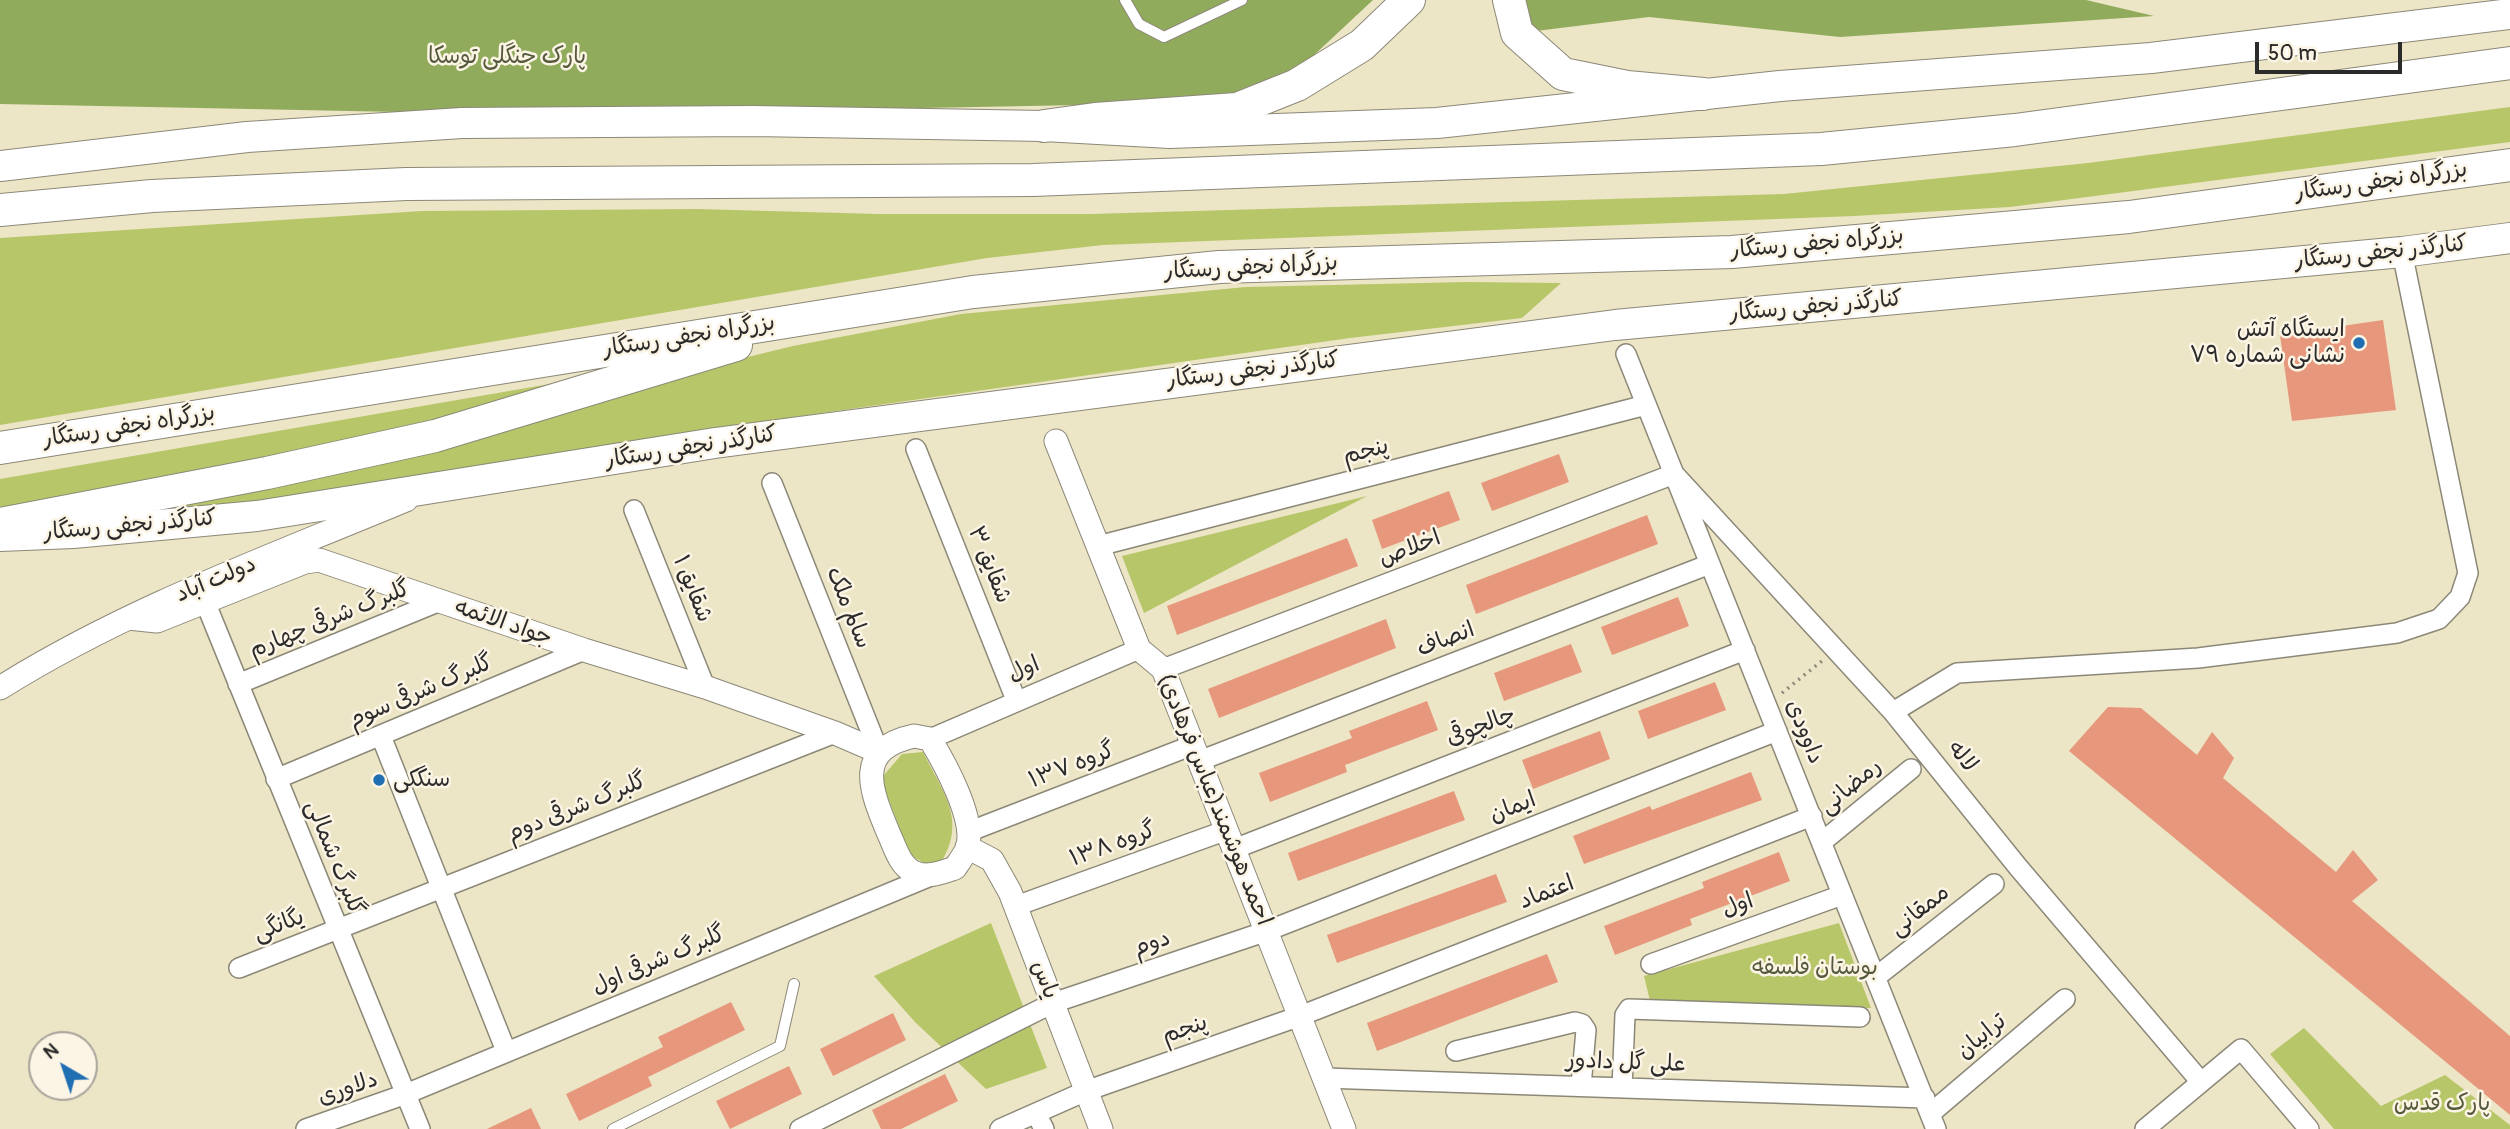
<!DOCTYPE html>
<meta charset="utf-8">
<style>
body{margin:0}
#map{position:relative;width:2510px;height:1129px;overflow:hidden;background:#ece5c6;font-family:Pangolin,sans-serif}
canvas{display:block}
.north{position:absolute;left:28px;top:1031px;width:70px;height:70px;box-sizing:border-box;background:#fcf5e5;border:2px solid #a8a49b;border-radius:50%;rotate:321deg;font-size:19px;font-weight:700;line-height:28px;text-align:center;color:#2b2b2b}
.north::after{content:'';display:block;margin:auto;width:24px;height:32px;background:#1f6fb2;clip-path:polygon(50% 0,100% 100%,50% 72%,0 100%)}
.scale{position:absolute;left:2255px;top:42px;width:147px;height:32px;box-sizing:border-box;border:4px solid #2b2b2b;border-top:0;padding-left:9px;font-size:21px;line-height:24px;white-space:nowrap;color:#2b2b2b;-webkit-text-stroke:5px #fcf5e5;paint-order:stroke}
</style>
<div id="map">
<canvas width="2510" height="1129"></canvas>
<div class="north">N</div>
<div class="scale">50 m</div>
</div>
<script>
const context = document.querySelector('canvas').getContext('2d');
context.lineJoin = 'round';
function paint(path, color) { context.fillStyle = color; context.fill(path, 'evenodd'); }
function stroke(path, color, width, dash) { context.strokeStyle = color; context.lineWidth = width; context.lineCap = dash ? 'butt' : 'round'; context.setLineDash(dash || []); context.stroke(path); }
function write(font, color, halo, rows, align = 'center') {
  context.font = font + ' Pangolin,"Playpen Sans Arabic",sans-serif'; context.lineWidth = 5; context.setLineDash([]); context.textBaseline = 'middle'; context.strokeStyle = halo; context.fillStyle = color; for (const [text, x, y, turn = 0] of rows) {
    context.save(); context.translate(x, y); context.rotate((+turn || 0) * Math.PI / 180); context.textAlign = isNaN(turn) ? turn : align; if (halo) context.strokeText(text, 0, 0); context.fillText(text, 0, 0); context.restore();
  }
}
const green = new Path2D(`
 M2510 107V142L2010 207 1854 216 1103 245 987 258 0 425V238L422 211 697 209 878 214H1091L1784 194 2088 163Z
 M1466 282 1561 283 1522 318 1350 338 660 436 341 490 164 514 132 507 793 346 961 314 1246 287Z
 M596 376 520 405 43 503 0 507V479Z
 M1367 496 1144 613 1122 556Z
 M923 752C942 791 967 819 942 861L926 864 910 855 883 785 884 775 902 754Z
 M991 923 1047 1068 986 1089 915 1022 874 976Z
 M1839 923 1871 1008 1651 1005 1644 976Z
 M2304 1028 2381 1106 2445 1075 2510 1125V1129H2334L2270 1054Z`);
const forest = new Path2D(`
 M0 0H1373L1298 70 1241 102 549 115 0 104Z
 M1522 0H2086L2154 16 1840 37 1649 17 1528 32Z`);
const building = new Path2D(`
 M2383 320 2396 410 2292 421 2280 335Z
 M1559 454 1569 482 1492 511 1481 483Z
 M1449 491 1460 520 1382 549 1372 520Z
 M1647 515 1658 544 1476 614 1466 585Z
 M1347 538 1358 566 1177 635 1167 606Z
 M1678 597 1689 626 1612 655 1601 627Z
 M1386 619 1396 648 1219 718 1208 689Z
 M1571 644 1582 672 1504 701 1494 673Z
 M1715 682 1726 710 1648 739 1638 711Z
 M1427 701 1438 730 1345 765 1347 772 1270 802 1259 773 1352 738 1349 731Z
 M2108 707 2141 708 2197 755 2212 732 2234 758 2223 778 2336 872 2353 850 2378 880 2352 901 2510 1036V1115L2069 751Z
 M1600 731 1610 759 1533 789 1522 760Z
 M1751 772 1762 800 1584 864 1573 836 1650 806 1652 810Z
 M1454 791 1465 820 1298 881 1288 853Z
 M1779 852 1790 881 1690 919 1692 925 1615 955 1604 926 1704 888 1702 882Z
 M1496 874 1507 902 1337 963 1327 935Z
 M1547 954 1558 982 1377 1051 1367 1023Z
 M731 1002 745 1030 648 1077 652 1086 579 1121 566 1094 663 1047 658 1037Z
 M893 1013 906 1040 833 1076 820 1049Z
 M789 1066 802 1094 730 1129 716 1101Z
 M945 1074 958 1101 901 1129H881L872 1110Z
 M531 1108 541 1129H487Z`);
const path = new Path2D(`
 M1782 693 1823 660`);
const service = new Path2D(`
 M1125 0 1139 24 1164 37 1242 0
 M613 1129 780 1046 794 984`);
const minor = new Path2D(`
 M1626 354 1936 1129
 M916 449 1016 700
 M772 483 879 752
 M634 510 705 687
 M1098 546 1646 405
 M206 604 420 1129
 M1163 669 1674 474 1893 712 2018 867 2201 1082
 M238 684 440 601
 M1893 712 1957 673 2198 658 2397 633 2439 619 2460 597 2468 573 2402 252
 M381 736 506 1051
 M930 739 1139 649
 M1199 761 1710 564
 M276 779 584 650
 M968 832 1193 745
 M1822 842 1911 769
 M1234 849 1745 650
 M1016 906 1227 830
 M1651 964 1842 895
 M239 968 835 733
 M1876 977 1994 884
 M1456 1051 1575 1022 1582 1024 1586 1030 1581 1086
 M1324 1078 1925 1098
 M1622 1088 1625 1015 1629 1009 1860 1017
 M1036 1113 1044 1129
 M1931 1113 2065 999
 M306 1129 406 1094 933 875
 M800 1129 1053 1003 1267 931 1777 731
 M1000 1129 1086 1091 1300 1016 1812 816
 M2145 1129 2241 1049 2309 1129`);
const tertiary = new Path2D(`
 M1056 441 1139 649 1163 669 1344 1129
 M128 618 157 621 305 562 319 560 584 650 705 687 835 733 879 752
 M0 688C126 609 269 557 406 500
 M914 736 930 739C944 762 977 821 967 849 964 855 959 862 955 868 943 872 926 879 913 872 899 864 895 847 888 832 870 789 854 749 914 736Z
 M967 847 992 860 1010 892 1101 1129`);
const primary = new Path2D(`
 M0 166 247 137 462 123 753 121 1044 126 1170 133 1437 123 1780 86 2151 58 2510 14
 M0 536 73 533 257 516 715 443 1615 325 2402 252 2510 238`);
const trunk = new Path2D(`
 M1509 0 1517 33 1563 74 1627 87 1703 94
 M1044 126 1095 119 1237 109 1297 85 1362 45 1409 0
 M0 210 152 196 406 184 1033 180 1821 149 2015 130 2510 63
 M0 448 973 292 1219 267 1732 252 2129 217 2510 165
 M0 524 267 473 435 436 736 345`);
const markers = [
 [2359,343,7,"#1f6fb2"],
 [379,780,7,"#1f6fb2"]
];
const parkNames = [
 ["پارک جنگلی توسکا",507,57],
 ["بوستان فلسفه",1815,968],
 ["پارک قدس",2442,1104]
];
const streetNames = [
 ["بزرگراه نجفی رستگار",2381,182,-8],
 ["بزرگراه نجفی رستگار",1817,244,-5],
 ["کنارگذر نجفی رستگار",2381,253,-6],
 ["بزرگراه نجفی رستگار",1251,268,-3],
 ["کنارگذر نجفی رستگار",1816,307,-5],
 ["بزرگراه نجفی رستگار",689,337,-9],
 ["کنارگذر نجفی رستگار",1253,371,-7],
 ["بزرگراه نجفی رستگار",129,427,-9],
 ["کنارگذر نجفی رستگار",691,448,-9],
 ["پنجم",1366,452,-14],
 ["کنارگذر نجفی رستگار",130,526,-5],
 ["اخلاص",1410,549,-21],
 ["شقایق ۳",989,565,68],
 ["دولت آباد",216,580,-23],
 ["شقایق ۱",692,589,68],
 ["سالم ملک",848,608,68],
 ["گلبرگ شرقی چهارم",330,620,-22],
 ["جواد الائمه",503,623,19],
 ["انصاف",1446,640,-21],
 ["اول",1024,670,-23],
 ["گلبرگ شرقی سوم",421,692,-23],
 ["چالچوقی",1481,727,-21],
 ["داوودی",1804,732,68],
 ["لاله",1962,757,51],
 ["گروه ۱۳۷",1072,766,-21],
 ["رمضانی",1851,787,-40],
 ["احمد هوشمند(عباس فرهادی)",1214,800,68],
 ["گلبرگ شرقی دوم",577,808,-22],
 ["ایمان",1513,808,-21],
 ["گروه ۱۳۸",1113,845,-20],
 ["گلبرگ شمالی",334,858,68],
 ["اعتماد",1547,893,-21],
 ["اول",1738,906,-20],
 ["ممقانی",1920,911,-38],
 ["یگانگی",279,926,-21],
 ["دوم",1152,944,-19],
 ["گلبرگ شرقی اول",659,961,-23],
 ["یاس",1044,980,69],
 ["پنجم",1185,1030,-19],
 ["ترابیان",1982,1037,-40],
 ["علی گل دادور",1626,1063,2],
 ["دلاوری",348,1089,-19]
];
const poiNames = [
 ["ایستگاه آتش",2345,330],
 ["نشانی شماره ۷۹",2345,356],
 ["سنگکی",393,780,"left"]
];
paint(green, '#b7c668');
paint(forest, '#91ab5c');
paint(building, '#e6977c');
stroke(service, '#8c8878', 12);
stroke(minor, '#8c8878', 22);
stroke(tertiary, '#8c8878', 25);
stroke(primary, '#8c8878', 32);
stroke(trunk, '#8c8878', 34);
stroke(path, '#8c8878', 3.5, [2, 5]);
stroke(service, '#fff', 10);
stroke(minor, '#fff', 19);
stroke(tertiary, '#fff', 23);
stroke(primary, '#fff', 30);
stroke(trunk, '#fff', 32);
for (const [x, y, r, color] of markers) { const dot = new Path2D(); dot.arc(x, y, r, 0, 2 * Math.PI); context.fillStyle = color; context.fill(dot); stroke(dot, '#fcf5e5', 2.5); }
write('23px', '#555a3d', '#fcf5e5', parkNames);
write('23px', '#2b2b2b', '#fcf5e5', streetNames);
write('23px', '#2b2b2b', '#fcf5e5', poiNames, 'right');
</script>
